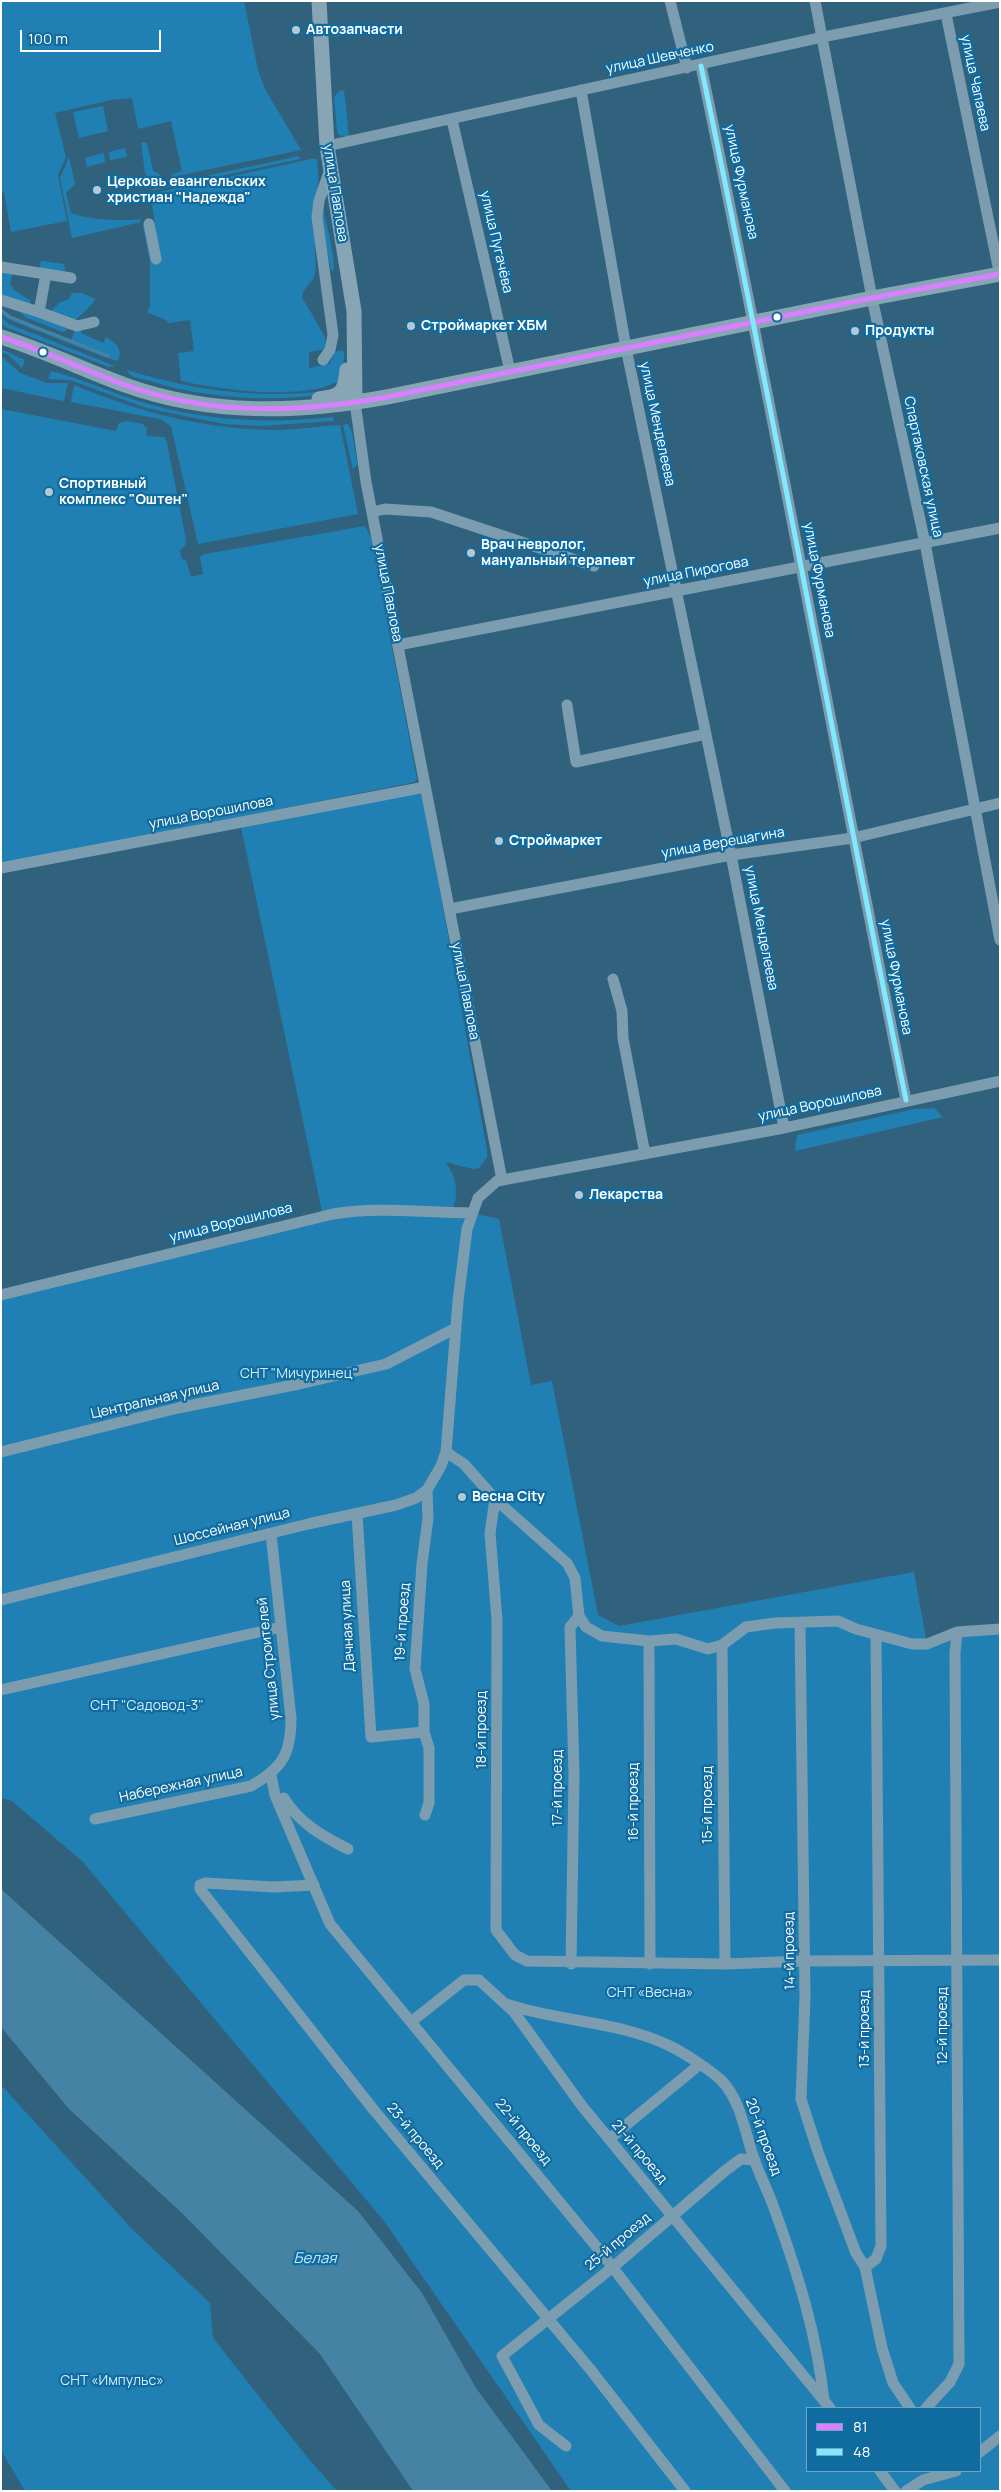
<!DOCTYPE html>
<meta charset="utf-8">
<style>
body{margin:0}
#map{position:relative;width:1001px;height:2492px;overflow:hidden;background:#30627e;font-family:Manrope,sans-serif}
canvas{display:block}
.frame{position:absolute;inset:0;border:2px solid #fff;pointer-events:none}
.legend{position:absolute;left:806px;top:2407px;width:175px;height:65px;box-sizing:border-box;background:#106b9e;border:1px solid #70a6c5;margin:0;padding:6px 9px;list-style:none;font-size:15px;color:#fff}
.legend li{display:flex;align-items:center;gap:10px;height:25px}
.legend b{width:25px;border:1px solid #70a6c5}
.scale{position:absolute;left:20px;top:30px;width:141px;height:22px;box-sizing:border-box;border:2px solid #fff;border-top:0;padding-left:6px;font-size:15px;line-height:18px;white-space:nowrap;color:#fff;-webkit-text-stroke:4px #106b9e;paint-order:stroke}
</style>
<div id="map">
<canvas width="1001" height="2492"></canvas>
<div class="frame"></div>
<ul class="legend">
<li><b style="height:6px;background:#d880ff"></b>81</li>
<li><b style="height:6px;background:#80e8ff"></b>48</li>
</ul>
<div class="scale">100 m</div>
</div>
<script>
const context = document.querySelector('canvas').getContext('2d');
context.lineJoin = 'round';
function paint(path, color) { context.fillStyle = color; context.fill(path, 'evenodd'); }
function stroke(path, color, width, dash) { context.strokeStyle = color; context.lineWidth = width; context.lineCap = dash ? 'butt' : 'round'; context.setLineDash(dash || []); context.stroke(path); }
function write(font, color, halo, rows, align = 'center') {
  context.font = font + ' Manrope,sans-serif'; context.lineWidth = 4.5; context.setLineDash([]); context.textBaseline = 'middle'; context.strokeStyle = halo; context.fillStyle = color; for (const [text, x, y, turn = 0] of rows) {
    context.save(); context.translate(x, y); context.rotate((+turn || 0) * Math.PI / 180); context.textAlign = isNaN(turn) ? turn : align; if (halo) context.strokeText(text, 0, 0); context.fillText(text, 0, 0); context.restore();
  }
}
const green = new Path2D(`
 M1 1H244L258 70 265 89 301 150 172 177V174L182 171 171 121 138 129 132 98 111 100 55 113 66 157 58 175 67 221 11 232 4 192H1Z
 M346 29 348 35 332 37 334 31Z
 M344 90 349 137 339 135 337 130 334 98 339 91Z
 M103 106 108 131 79 138 73 112Z
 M143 142 147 143 153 171 161 175 162 179 149 178 145 173 141 143Z
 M125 148 127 157 110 160 109 152Z
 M102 153 104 154 105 162 87 167 85 158Z
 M299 156 300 159 150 191 159 186Z
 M69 157 75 184 66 193 71 213C83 219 126 222 140 219L141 222 72 238 60 178Z
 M311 159H317C321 189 314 219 315 250 315 258 317 270 314 277 310 285 304 286 302 297L325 337 326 349 309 352V368L329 364 335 352 342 350 344 352 343 381C335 382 328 386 321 388 277 397 224 390 181 381L178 353 194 351 190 320 168 323 166 320 147 312 150 306V261L143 226 155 223 150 194Z
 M322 203 333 254 334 271 331 270 322 228Z
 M41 261 64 264 65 270 63 273 40 268Z
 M1 271 13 272 10 284 14 290 31 301 29 305 1 296Z
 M72 293H82L95 299C91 308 81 314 73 322L53 314 52 310 59 303 69 299Z
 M1 308 11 317 71 340 75 331 82 330 81 333 103 343 106 337 117 345 120 353 118 361 107 358 10 320 1 314Z
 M14 308 72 326 63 332 27 318Z
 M1 317 9 324 115 366 109 367 8 328 1 324Z
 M1 349 25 360 22 368 7 354 1 353Z
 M1 356 20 373 47 383H68L64 401 1 388Z
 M127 370C194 391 258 399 328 391L329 394C269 402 208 399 150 381 142 379 130 378 127 370Z
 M51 371C81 378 109 392 138 401 202 421 267 424 333 417L334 421 261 426 224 424 146 408 70 380 48 379Z
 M74 385C141 413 210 431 282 430 301 429 321 426 340 425L358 514 198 544 171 426 160 419 71 402Z
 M1 409 116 431 119 423 126 421 143 424 147 429 146 436 164 437 167 443 186 540 185 546 180 550 194 619 182 559 186 560 191 577 203 574 200 557 205 554 365 526 371 538 417 779 415 782 1 865Z
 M348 424 352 432 357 461V465L353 469 343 425Z
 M421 787 487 1150V1157L479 1168 473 1169 445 1162C456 1174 459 1193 453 1209L499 1219 531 1385 552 1381 598 1615 619 1626 914 1572 927 1644 1000 1629V2491H571L384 2221 82 1861 12 1801 1 1798V1295L323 1216 240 822ZM807 2408H980V2471H807Z
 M934 1108 943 1117 795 1151 797 1135 914 1109Z
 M1 2085 132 2229 210 2303 213 2338 307 2457 337 2491H25L1 2450Z`);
const water = new Path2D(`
 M1 1889 358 2211 422 2293 476 2388 552 2491H413L320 2354 183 2214 69 2109 1 2027Z`);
const stream = new Path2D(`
 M1 310 10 317 108 356`);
const minor = new Path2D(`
 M670 1 687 68
 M815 1 872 298 925 543 1000 940
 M946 14 1000 276
 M701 66C773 410 836 756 906 1100
 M581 90 626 348 731 855 784 1128
 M452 120 510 371
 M327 146 823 37 1000 2
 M149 224 156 259
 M1 267 71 278
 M46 274 39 312 77 326 94 322
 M1 300 39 312
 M323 360 330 350 333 335 317 217 319 201 330 169
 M355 402 366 482 502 1180
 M372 512 385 509 431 512 594 566
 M398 645 1000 528
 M567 705 576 762 706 734
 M1 868 425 787
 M450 909 731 855 853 838 1000 803
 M613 979 622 1011 623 1038 645 1154
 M1 1295 333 1214C379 1206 425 1213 471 1213
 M1 1452 178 1408 299 1384 386 1364 456 1328
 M446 1452 464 1464 495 1499 567 1563 575 1578 579 1616 586 1627 602 1636 649 1641 676 1639 708 1649 722 1645 746 1627 775 1623 838 1621 856 1629 912 1644H927L957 1632 1000 1629
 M495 1499 490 1533 497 1620 496 1930 515 1955 527 1961 725 1964 804 1961 1000 1960
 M357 1514 371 1737 424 1732
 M1 1600 308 1524 396 1505 416 1498 427 1490 441 1466 446 1452 458 1301 467 1229 478 1198 497 1181 784 1128 1000 1081
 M800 1624 805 1997 801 2099 818 2152 856 2253 865 2267
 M876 1635 881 2246 876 2259 865 2267 882 2348 893 2383 910 2408
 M649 1641 650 1964
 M722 1645 725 1964
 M1 1690 281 1627
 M271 1775 275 1795 330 1924 600 2251 785 2491
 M284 1798C299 1823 322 1836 348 1849
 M425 1815 429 1803V1748L424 1732V1704L415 1669 422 1564 428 1518 427 1490
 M95 1819 251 1786C282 1768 291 1755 291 1718L271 1534
 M314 1885 274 1887 205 1883 200 1885V1889L373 2109 590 2369 685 2491
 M571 1964 574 1774 570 1627 579 1616
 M506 2004C560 2022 619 2021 670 2046 684 2053 709 2069 721 2080 741 2100 745 2133 754 2159 760 2176 768 2191 774 2208 797 2271 817 2334 824 2401
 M411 2022 464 1980H479L514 2012 582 2106 830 2408
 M609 2139 699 2065
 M926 2408 950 2382 959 2364 955 1653 957 1632
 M566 2446 539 2425 502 2356 613 2267 726 2170 741 2159 755 2160
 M980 2452 1000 2436
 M880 2471 895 2491
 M906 2491 923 2480 956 2471`);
const major = new Path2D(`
 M319 1 327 146 354 311 355 402
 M1 337C43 350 84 370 125 385 211 416 299 413 387 397L872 298 1000 274
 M319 399C341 396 345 393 347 370`);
const bus1 = new Path2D(`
 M1 337C43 350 84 370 125 385 211 416 299 413 387 397L872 298 1000 274`);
const bus2 = new Path2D(`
 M701 66C773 410 836 756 906 1100`);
const markers = [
 [296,30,5,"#b7c8d2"],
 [97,190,5,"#b7c8d2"],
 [777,317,4.5,"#fff"],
 [411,326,5,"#b7c8d2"],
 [855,331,5,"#b7c8d2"],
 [43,352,4.5,"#fff"],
 [49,492,5,"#b7c8d2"],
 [471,553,5,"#b7c8d2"],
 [499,841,5,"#b7c8d2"],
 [579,1195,5,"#b7c8d2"],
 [462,1497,5,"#b7c8d2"]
];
const poiNames = [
 ["Автозапчасти",306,30],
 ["Церковь евангельских",107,182],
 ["христиан \"Надежда\"",107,198],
 ["Строймаркет ХБМ",421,326],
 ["Продукты",865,331],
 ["Спортивный",59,484],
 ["комплекс \"Оштен\"",59,500],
 ["Врач невролог,",481,545],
 ["мануальный терапевт",481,561],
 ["Строймаркет",509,841],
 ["Лекарства",589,1195],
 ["Весна City",472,1497]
];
const streetNames = [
 ["улица Шевченко",660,58,-12],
 ["улица Чапаева",975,83,78],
 ["улица Фурманова",741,182,78],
 ["улица Павлова",335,193,81],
 ["улица Пугачёва",496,242,77],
 ["улица Менделеева",657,424,78],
 ["Спартаковская улица",923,467,78],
 ["улица Пирогова",696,572,-11],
 ["улица Фурманова",819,580,79],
 ["улица Павлова",388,593,79],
 ["улица Ворошилова",211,813,-11],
 ["улица Верещагина",723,843,-10],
 ["улица Менделеева",761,928,79],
 ["улица Фурманова",896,977,79],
 ["улица Павлова",465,991,79],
 ["улица Ворошилова",820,1104,-12],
 ["улица Ворошилова",231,1223,-14],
 ["Центральная улица",155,1400,-13],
 ["Шоссейная улица",232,1527,-14],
 ["19-й проезд",403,1622,-86],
 ["Дачная улица",348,1626,-93],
 ["улица Строителей",269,1659,-96],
 ["18-й проезд",482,1730,-90],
 ["Набережная улица",181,1785,-12],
 ["17-й проезд",558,1788,-90],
 ["16-й проезд",634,1802,-90],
 ["15-й проезд",708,1805,-90],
 ["14-й проезд",790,1951,-91],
 ["12-й проезд",943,2026,-90],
 ["13-й проезд",865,2029,-90],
 ["22-й проезд",523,2132,51],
 ["23-й проезд",415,2136,50],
 ["20-й проезд",763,2137,70],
 ["21-й проезд",639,2152,50],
 ["25-й проезд",618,2242,-40]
];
const parkNames = [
 ["СНТ \"Мичуринец\"",299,1374],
 ["СНТ \"Садовод-3\"",147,1706],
 ["СНТ «Весна»",650,1993],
 ["СНТ «Импульс»",112,2381]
];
const waterNames = [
 ["Белая",315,2259]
];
paint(green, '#2180b3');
paint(water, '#4582a4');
stroke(stream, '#4582a4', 3);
stroke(minor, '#7b9daf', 11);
stroke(major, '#88a5b5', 15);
stroke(bus1, '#d880ff', 5);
stroke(bus2, '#80e8ff', 5);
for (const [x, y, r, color] of markers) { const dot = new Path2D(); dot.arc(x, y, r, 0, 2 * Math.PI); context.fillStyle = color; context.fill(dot); stroke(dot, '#106b9e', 2); }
write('bold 14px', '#fff', '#106b9e', poiNames, 'left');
write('14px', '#fff', '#106b9e', streetNames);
write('14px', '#cfeefe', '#106b9e', parkNames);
write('italic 15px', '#c2e9fc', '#106b9e', waterNames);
</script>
